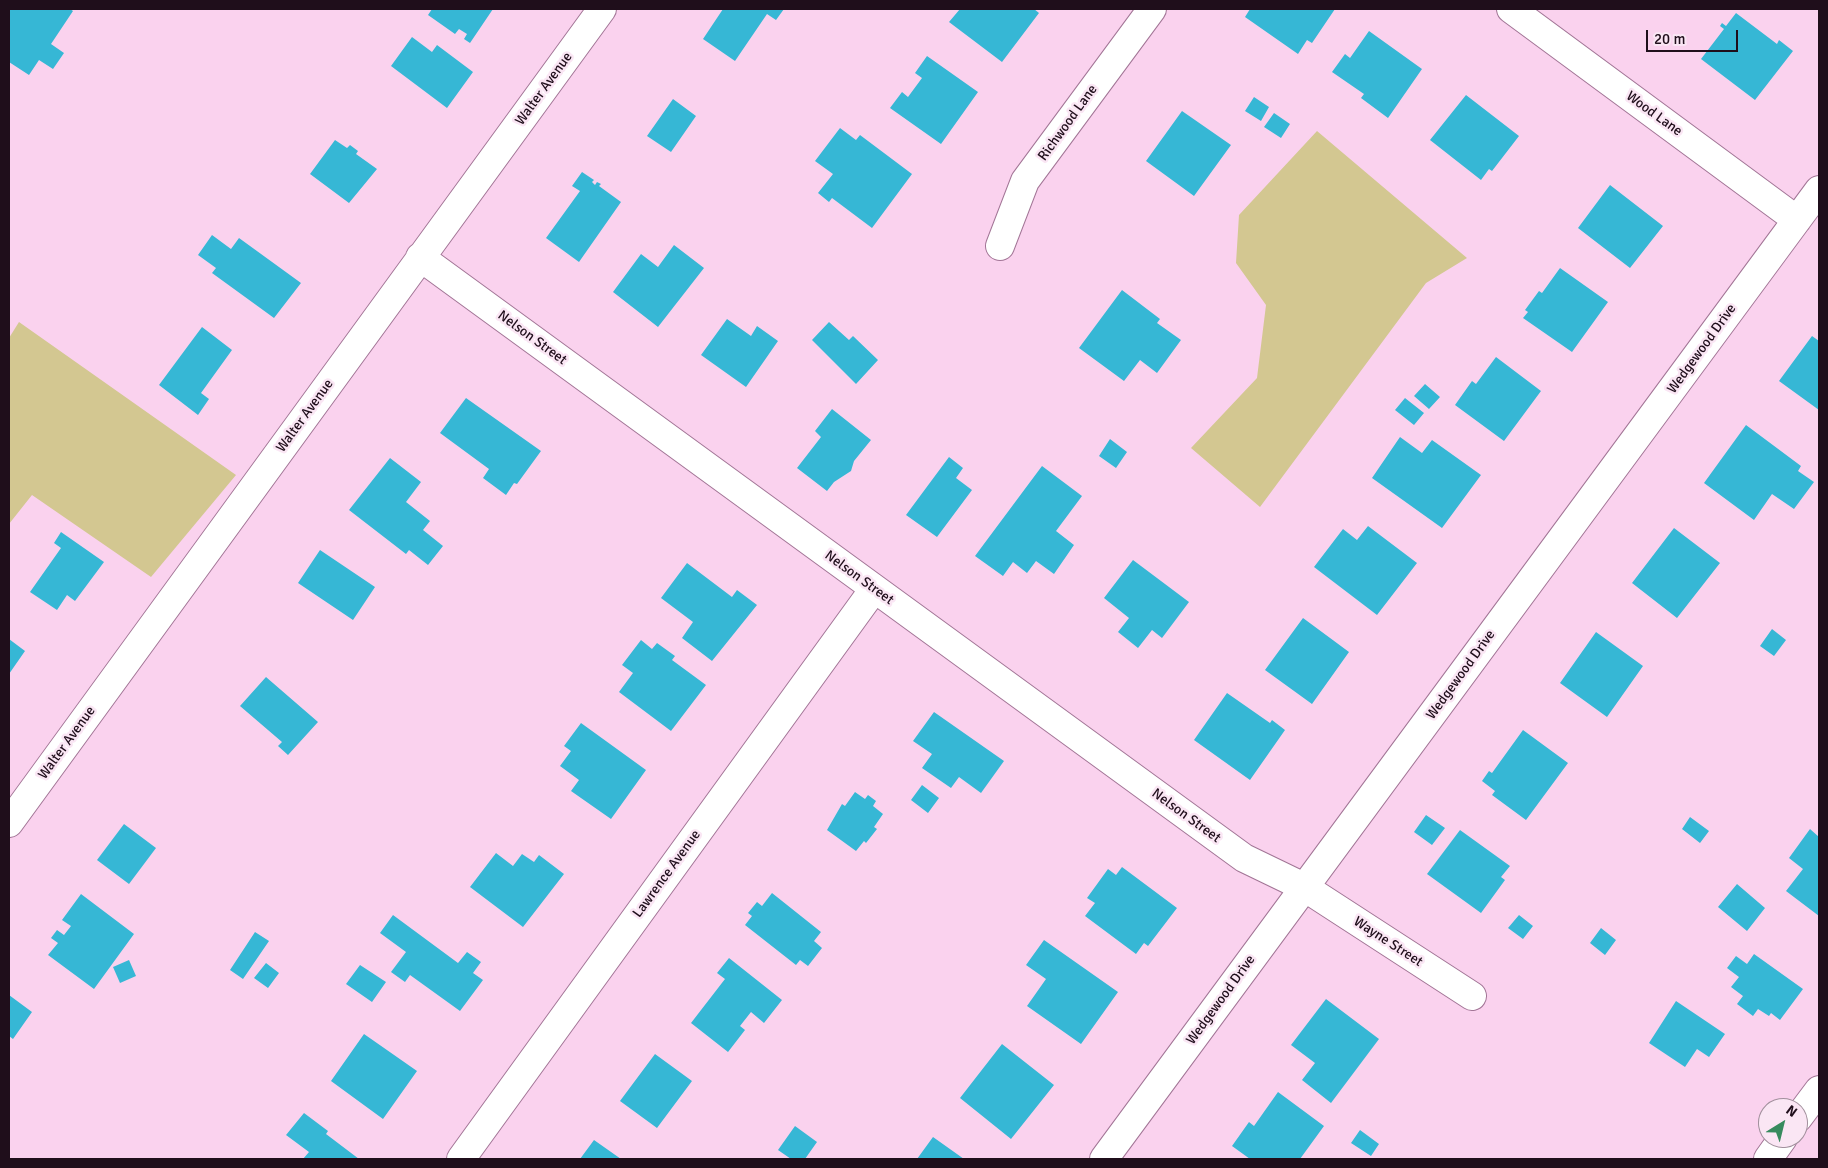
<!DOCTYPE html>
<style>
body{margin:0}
#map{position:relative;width:1828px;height:1168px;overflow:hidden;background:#fad2ee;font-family:Signika,sans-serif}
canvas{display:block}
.frame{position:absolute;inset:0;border:10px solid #1f0e1b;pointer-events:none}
.north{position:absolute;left:1758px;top:1098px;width:50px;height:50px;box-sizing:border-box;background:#fae6f4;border:1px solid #a2909d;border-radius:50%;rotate:36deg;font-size:14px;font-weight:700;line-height:20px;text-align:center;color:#1f0e1b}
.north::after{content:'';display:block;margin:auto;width:18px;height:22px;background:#378b5e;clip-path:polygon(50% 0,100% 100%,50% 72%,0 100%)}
.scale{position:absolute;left:1646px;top:30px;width:92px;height:22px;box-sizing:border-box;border:2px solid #1f0e1b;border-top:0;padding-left:6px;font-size:15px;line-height:18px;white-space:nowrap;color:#1f0e1b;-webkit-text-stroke:4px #fae6f4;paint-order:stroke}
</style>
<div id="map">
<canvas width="1828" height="1168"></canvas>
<div class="frame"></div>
<div class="north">N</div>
<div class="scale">20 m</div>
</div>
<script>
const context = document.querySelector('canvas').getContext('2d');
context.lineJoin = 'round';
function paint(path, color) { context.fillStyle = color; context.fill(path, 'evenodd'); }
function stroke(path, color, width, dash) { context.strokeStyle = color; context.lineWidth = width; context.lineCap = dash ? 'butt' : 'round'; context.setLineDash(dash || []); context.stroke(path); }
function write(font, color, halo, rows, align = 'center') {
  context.font = font + ' Signika,sans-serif'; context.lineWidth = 5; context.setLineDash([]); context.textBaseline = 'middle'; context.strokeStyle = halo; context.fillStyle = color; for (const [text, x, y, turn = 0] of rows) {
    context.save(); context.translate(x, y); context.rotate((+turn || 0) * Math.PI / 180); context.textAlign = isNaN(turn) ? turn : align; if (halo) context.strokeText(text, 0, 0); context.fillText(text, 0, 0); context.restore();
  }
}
const green = new Path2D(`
 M1317 131 1467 258 1426 283 1260 507 1191 448 1257 378 1266 305 1236 263 1239 215Z
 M19 322 236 475 151 577 32 495 9 524V338Z`);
const building = new Path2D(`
 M9 9H70L73 11 51 44 64 53 53 69 39 60 29 75 9 62Z
 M432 9H493L470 43 464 39 467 34 459 29 455 34 428 15Z
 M723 9H784L776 20 767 14 735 61 703 39Z
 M960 9H1034L1039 13 1002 62 949 22Z
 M1250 9H1335L1312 43 1307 40 1298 54 1245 17Z
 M1736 13 1777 44 1779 40 1793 51 1755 100 1701 59 1724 29 1720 26 1722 23 1726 26Z
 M1369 31 1422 69 1388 118 1361 98 1364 94 1332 72 1345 54 1350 58Z
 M412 37 432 52 437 45 473 72 447 108 391 66Z
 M927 56 978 92 941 144 890 108 902 92 908 97 922 78 915 73Z
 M1466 95 1519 136 1492 171 1489 169 1481 180 1430 140Z
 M1254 97 1269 107 1261 121 1245 111Z
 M673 99 696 116 671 152 647 136Z
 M1182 111 1231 145 1194 196 1146 161Z
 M1274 113 1290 124 1281 138 1264 127Z
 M840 128 856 140 860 135 912 174 872 228 832 198 829 202 818 193 833 174 815 161Z
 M335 140 347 148 350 145 358 151 356 154 377 169 349 203 310 174Z
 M582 172 594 180 592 182 595 185 597 182 601 184 599 186 621 202 579 262 546 238 580 191 572 186Z
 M1610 185 1663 226 1630 268 1578 228Z
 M212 235 231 249 239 238 301 283 274 318 212 273 216 268 198 255Z
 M674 245 704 268 658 327 613 292 641 254 658 267Z
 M1560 268 1608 302 1572 352 1523 318 1528 312 1525 310 1539 291 1542 293Z
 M1122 290 1160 319 1157 323 1181 340 1157 373 1140 360 1124 381 1079 348Z
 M727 319 751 336 757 326 778 341 746 387 701 355Z
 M829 322 849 340 853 336 878 360 856 384 812 340Z
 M202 327 232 350 201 393 209 399 198 415 159 385Z
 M1812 336 1819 341V410L1779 381Z
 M1496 357 1541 391 1504 441 1455 405 1472 381 1476 384Z
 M1425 384 1440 397 1429 409 1414 396Z
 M466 398 541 451 517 484 514 483 506 495 483 478 489 469 440 433Z
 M1405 398 1424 413 1414 425 1395 410Z
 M832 409 871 440 854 461 851 471 834 482 827 491 797 468 821 437 815 431Z
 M1746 425 1801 466 1798 471 1814 482 1794 509 1772 494 1754 520 1704 483Z
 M1400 437 1422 453 1432 440 1481 475 1442 528 1372 478Z
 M1110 439 1127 452 1116 468 1099 456Z
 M949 457 963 468 956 478 972 490 937 537 906 515Z
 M390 458 421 482 406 502 430 521 423 530 443 546 428 565 409 550 406 554 349 510Z
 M1042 466 1082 496 1056 531 1074 545 1054 574 1036 561 1027 573 1013 562 1003 576 975 556Z
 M1368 526 1417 563 1377 615 1314 567 1343 529 1357 540Z
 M1674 528 1720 563 1677 618 1632 583Z
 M61 532 104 562 75 601 67 595 57 610 30 592 61 548 54 543Z
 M320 550 375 587 353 620 298 583Z
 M1133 560 1189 602 1162 638 1152 630 1138 648 1118 632 1129 618 1104 598Z
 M687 563 732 597 737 590 757 605 712 661 682 638 693 622 661 598Z
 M1303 618 1349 652 1312 704 1265 670Z
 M1772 629 1786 640 1774 656 1760 646Z
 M1596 632 1643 666 1607 717 1560 683Z
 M9 639 25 651 9 674Z
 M641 640 652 649 657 643 675 656 672 660 706 685 671 731 619 692 633 673 622 665Z
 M266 677 318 722 288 755 278 746 282 742 240 706Z
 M1227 693 1270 723 1272 720 1285 730 1250 780 1194 740Z
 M934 712 1004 761 981 793 959 777 951 788 922 768 932 754 913 741Z
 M581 723 646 770 611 819 571 791 579 780 560 766 571 751 564 746Z
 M1523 730 1568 763 1526 820 1492 795 1495 791 1482 781 1489 771 1492 773Z
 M922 785 939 798 928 813 911 800Z
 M855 792 865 799 868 795 876 801 873 806 883 814 874 827 877 829 866 843 864 841 856 851 827 830 842 804 845 806Z
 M1426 815 1445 828 1432 845 1414 832Z
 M1690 817 1709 831 1700 843 1682 829Z
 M124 824 156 848 129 884 97 860Z
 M1810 829 1819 837V916L1786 891 1803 869 1789 858Z
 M1460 830 1510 866 1501 877 1505 880 1481 913 1427 874Z
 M496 853 513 866 522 854 534 862 539 855 564 874 523 927 470 887Z
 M1122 867 1177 908 1148 946 1144 943 1136 954 1085 916 1095 903 1087 898 1108 869 1116 875Z
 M1737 884 1765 908 1747 931 1718 907Z
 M772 893 821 932 814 941 822 948 808 966 800 960 796 965 745 925 752 916 748 913 757 902 762 906Z
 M81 894 134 934 94 989 48 955 58 943 51 938 57 930 64 935 71 926 62 920Z
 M393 915 458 963 467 952 481 962 473 973 483 980 460 1011 410 975 405 982 391 972 406 952 380 933Z
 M1519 915 1533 926 1523 939 1508 928Z
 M1601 928 1616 940 1605 955 1590 943Z
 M255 932 269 941 243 979 230 970Z
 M1044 940 1118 992 1081 1044 1027 1006 1046 979 1026 965Z
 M1754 954 1803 989 1780 1020 1771 1013 1769 1016 1758 1009 1753 1016 1737 1004 1743 996 1731 987 1739 977 1727 968 1736 956 1747 964Z
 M729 958 782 1000 764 1023 751 1012 740 1026 745 1030 728 1052 691 1023 725 979 717 973Z
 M129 960 136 976 120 983 113 967Z
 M266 963 279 973 268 988 254 978Z
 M360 965 386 982 372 1002 346 984Z
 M9 995 32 1012 13 1039 9 1036Z
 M1326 999 1379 1039 1331 1103 1302 1080 1315 1063 1291 1045Z
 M1676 1001 1725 1034 1709 1057 1697 1049 1685 1067 1649 1043Z
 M364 1034 417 1071 383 1119 331 1081Z
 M1002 1044 1054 1085 1011 1139 960 1098Z
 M655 1054 692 1081 657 1128 620 1101Z
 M1278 1092 1324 1126 1300 1159H1250L1232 1146 1249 1122 1254 1126Z
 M304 1113 328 1131 326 1134 359 1159H303L309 1152 286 1135Z
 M795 1126 817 1142 805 1159H791L778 1150Z
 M1360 1130 1379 1144 1371 1156 1351 1143Z
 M933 1137 964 1159H917Z
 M594 1140 621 1159H580Z`);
const minor = new Path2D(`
 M1511 9 1797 220
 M1000 246 1025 181 1152 9
 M420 257 1244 858 1304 887 1472 996
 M9 823 602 9
 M461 1159 874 589
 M1104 1159 1819 190`);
const tertiary = new Path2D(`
 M1798 1118 1819 1090
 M1768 1159 1783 1138`);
const streetNames = [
 ["Walter Avenue",544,89,-54],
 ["Wood Lane",1654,114,36],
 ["Richwood Lane",1068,123,-54],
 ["Nelson Street",532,338,36],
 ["Wedgewood Drive",1702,349,-54],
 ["Walter Avenue",305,416,-54],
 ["Nelson Street",859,578,36],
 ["Wedgewood Drive",1461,675,-54],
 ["Walter Avenue",67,743,-54],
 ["Nelson Street",1186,816,36],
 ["Lawrence Avenue",667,874,-54],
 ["Wayne Street",1388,942,33],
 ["Wedgewood Drive",1221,1000,-54]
];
paint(green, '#d3c791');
paint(building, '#36b7d5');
stroke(minor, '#a27596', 30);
stroke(tertiary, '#a27596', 30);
stroke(minor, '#fff', 28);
stroke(tertiary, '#fff', 28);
write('14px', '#1f0e1b', '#fae6f4', streetNames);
</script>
